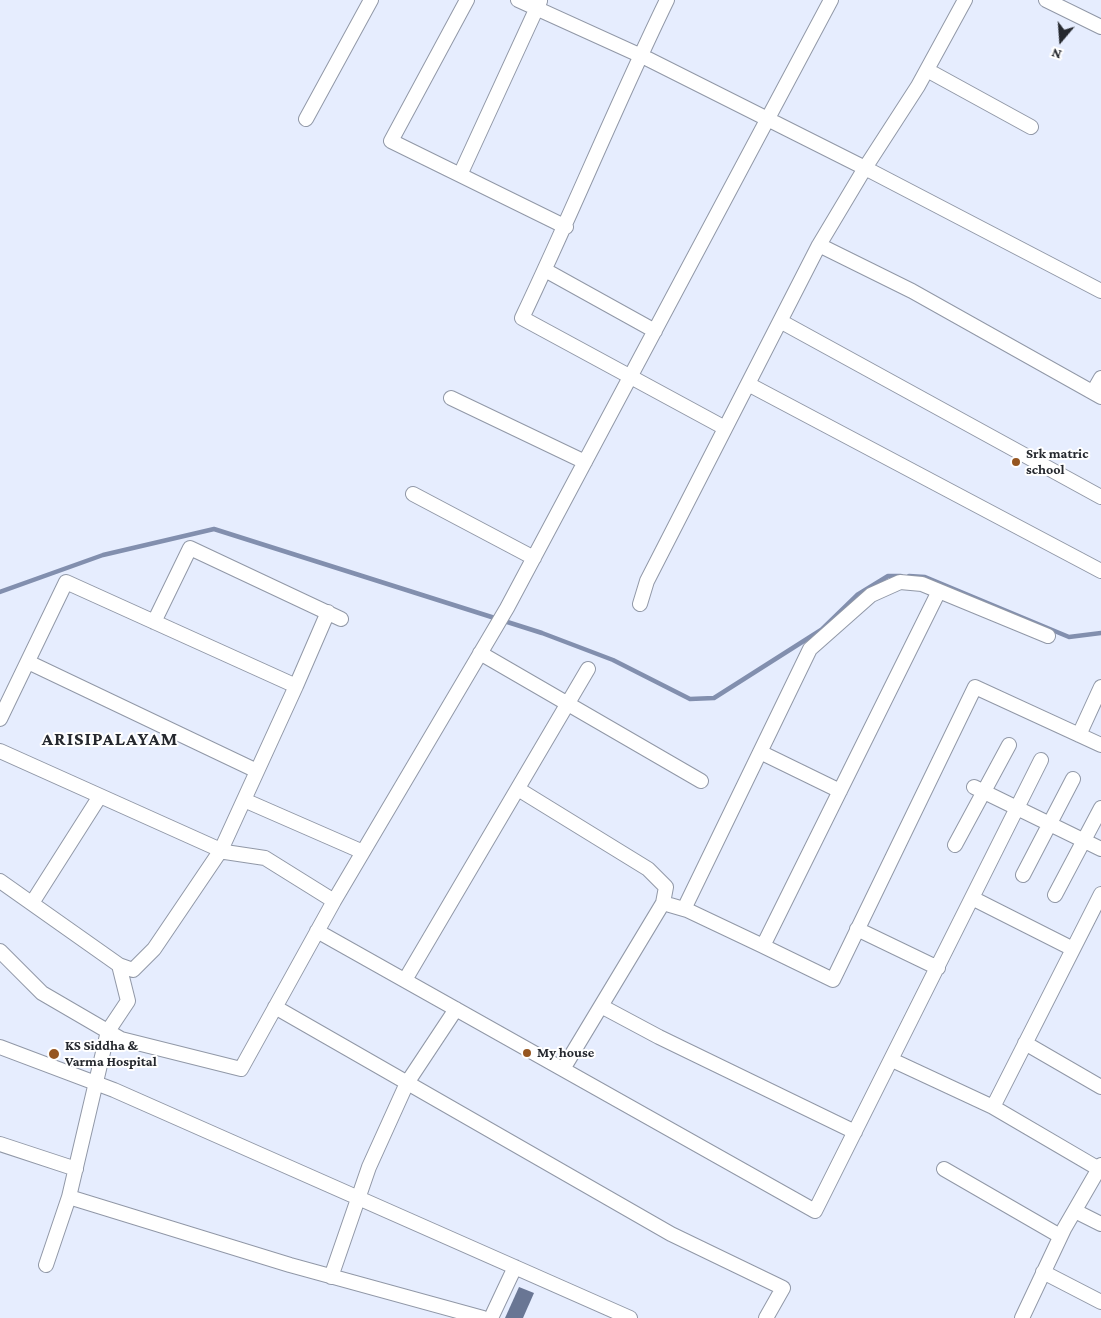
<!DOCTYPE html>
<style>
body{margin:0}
#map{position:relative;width:1101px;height:1318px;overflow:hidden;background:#e6edfe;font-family:"Crimson Pro",serif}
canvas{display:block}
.north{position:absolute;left:1036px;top:15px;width:50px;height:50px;-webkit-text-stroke:4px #fff;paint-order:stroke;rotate:198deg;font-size:14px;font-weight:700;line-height:20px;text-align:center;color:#25282e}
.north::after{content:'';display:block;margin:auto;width:18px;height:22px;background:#25282e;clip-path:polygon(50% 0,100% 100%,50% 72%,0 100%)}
</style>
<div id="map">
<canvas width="1101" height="1318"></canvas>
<div class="north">N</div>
</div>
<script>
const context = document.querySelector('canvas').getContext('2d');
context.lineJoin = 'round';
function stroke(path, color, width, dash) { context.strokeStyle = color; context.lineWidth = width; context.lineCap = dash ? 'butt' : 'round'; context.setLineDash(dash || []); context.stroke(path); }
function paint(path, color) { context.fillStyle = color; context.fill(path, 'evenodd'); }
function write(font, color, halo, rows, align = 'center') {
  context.font = font + ' "Crimson Pro",serif'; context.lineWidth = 4; context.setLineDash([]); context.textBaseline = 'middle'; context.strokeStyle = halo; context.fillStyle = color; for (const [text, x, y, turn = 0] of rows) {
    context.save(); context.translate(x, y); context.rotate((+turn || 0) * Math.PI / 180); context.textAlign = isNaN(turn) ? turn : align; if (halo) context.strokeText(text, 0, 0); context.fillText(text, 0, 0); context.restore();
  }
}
const stream = new Path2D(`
 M909 576 925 577 1069 637 1101 633
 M0 592 103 555 214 529 542 633 613 660 690 699 714 698 821 630 857 595 888 576H901`);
const building = new Path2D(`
 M519 1287 534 1293 523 1318H505Z`);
const minor = new Path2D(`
 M467 0 391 141 566 227
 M518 0 648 59 865 168 819 245 912 291 1101 397
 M667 0C616 105 572 213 522 318L725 428
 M965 0 918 86 865 168 1101 291
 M1046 0 1101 27
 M927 70 1031 127
 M306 119 371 0
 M460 175 540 1
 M545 270 655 331
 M780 321 1101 497
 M748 384 1101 571
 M1093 392 1101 378
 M451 398 585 462
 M413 494 534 558
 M640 604 647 581 819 245
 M154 622 190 548 341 619
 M480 653 701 781
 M28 662 257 771
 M296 686 328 612
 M0 719 66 582 296 686 221 850 154 949 133 970 119 965 128 1001 108 1031 69 1197 290 1265 483 1318
 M1079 735 1101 687
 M0 751 225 852 265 858 334 901
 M760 752 840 791
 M974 787 1101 849
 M518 789 648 869 666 887 663 903
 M244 800 363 852
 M955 845 1009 745
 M1023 875 1073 779
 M0 881 119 965
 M1055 895 1101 808
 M972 898 1073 949
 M32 903 100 796
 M684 909 810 649 871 595 900 582 922 584 1048 636
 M857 929 938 968
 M317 931 815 1211 1041 760
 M763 946 833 980 975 687 1101 745
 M0 951 42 993 121 1039 241 1069 334 901 507 608 831 0
 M405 980 588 669
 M601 1006 659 1037 855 1132
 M275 1007 671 1234 783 1288 766 1318
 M1025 1043 1101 1087
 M0 1047 114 1090 630 1318
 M892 1060 993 1107
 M563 1069 663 903 687 910 763 946 939 591
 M0 1144 76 1169
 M944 1169 1060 1236
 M1099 1169 993 1107 1101 894
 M1075 1211 1101 1224
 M46 1265 69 1197
 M1043 1272 1101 1302
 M331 1277 369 1167 407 1083 456 1009
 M491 1318 515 1267
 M1022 1318 1064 1229 1101 1165`);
const markers = [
 [1016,462,5,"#965620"],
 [527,1053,5,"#965620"],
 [54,1054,6,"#965620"]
];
const poiNames = [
 ["Srk matric",1026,454],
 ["school",1026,470],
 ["KS Siddha &",65,1046],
 ["Varma Hospital",65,1062],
 ["My house",537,1053]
];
const districtNames = [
 ["ARISIPALAYAM",110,739]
];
stroke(stream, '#828fae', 4.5);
paint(building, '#697694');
stroke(minor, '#9198a7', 16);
stroke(minor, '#fff', 14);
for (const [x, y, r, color] of markers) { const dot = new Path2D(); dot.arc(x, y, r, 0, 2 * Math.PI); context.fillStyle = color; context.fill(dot); stroke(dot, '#fff', 2); }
write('bold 14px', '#25282e', '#fff', poiNames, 'left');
context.letterSpacing = '1px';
write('bold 19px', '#25282e', '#fff', districtNames);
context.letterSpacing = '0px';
</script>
